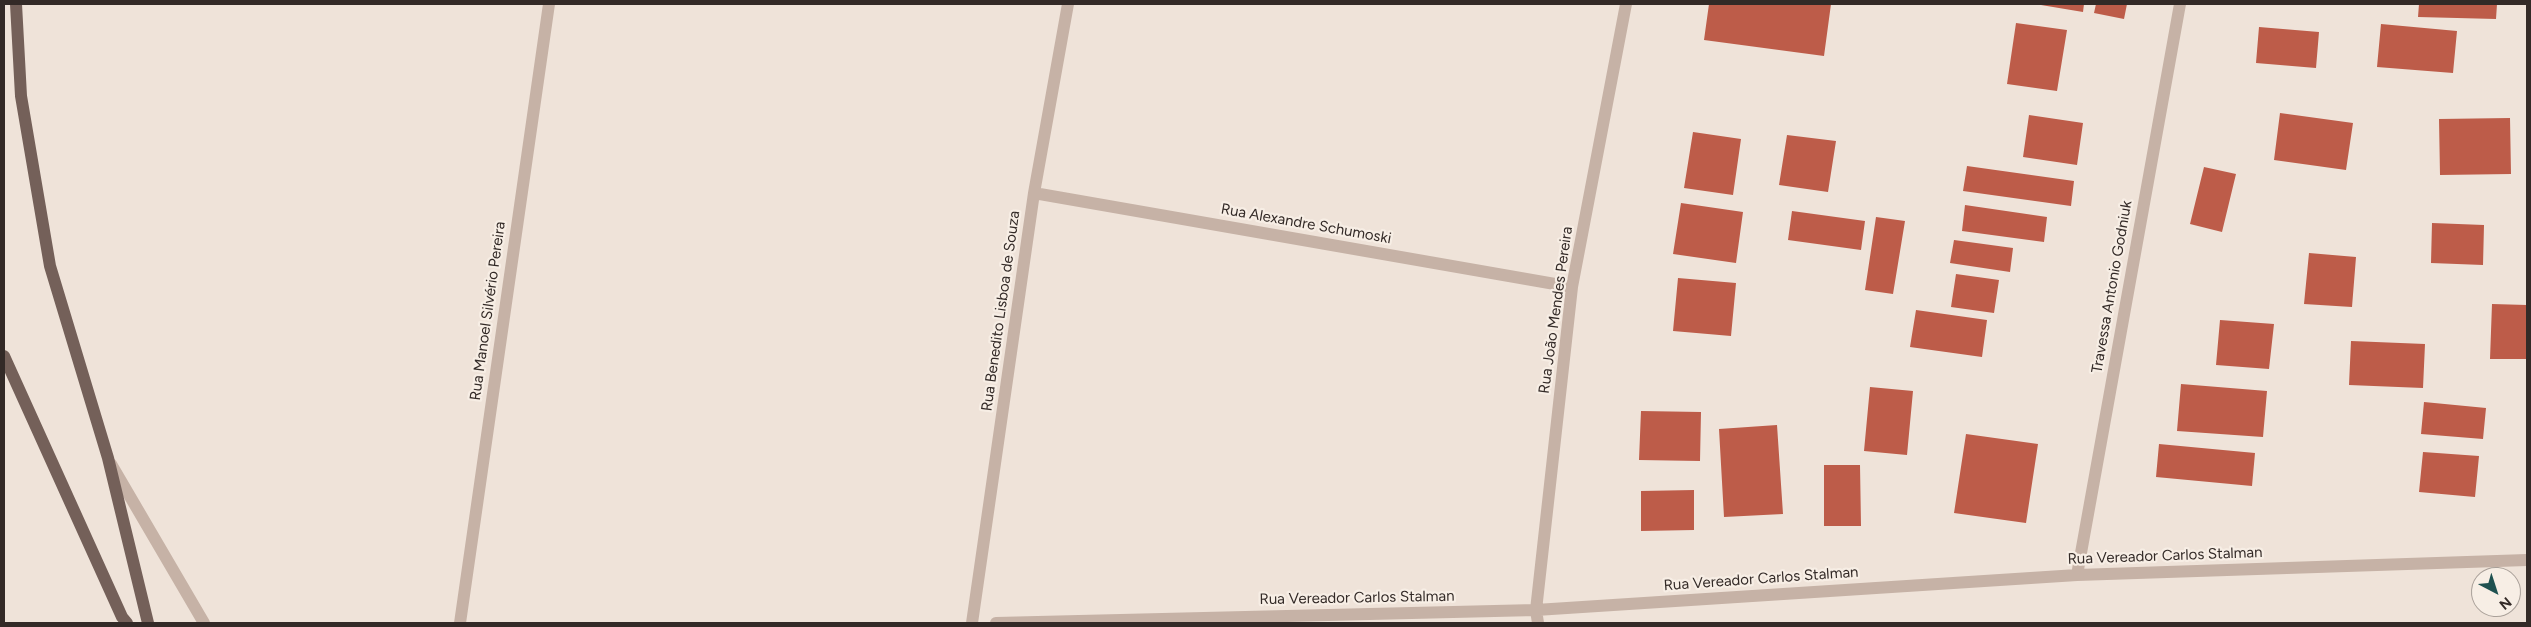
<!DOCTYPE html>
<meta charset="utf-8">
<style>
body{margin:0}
#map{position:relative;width:2531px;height:627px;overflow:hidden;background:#efe3d9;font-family:Figtree,sans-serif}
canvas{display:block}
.frame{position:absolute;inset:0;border:5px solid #332a27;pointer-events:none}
.north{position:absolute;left:2471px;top:567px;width:50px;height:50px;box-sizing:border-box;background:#f7eee5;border:1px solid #a9a099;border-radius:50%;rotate:140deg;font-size:14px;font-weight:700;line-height:20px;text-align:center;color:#332a27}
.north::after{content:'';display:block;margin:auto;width:18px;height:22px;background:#1f5150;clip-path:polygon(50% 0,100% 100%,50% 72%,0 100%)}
</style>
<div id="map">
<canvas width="2531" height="627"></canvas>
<div class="frame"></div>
<div class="north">N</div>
</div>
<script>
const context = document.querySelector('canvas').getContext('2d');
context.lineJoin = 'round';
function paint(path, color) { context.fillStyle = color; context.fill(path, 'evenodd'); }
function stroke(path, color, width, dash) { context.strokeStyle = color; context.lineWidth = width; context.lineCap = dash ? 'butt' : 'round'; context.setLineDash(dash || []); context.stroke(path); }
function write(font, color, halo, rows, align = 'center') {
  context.font = font + ' Figtree,sans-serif'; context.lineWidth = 4.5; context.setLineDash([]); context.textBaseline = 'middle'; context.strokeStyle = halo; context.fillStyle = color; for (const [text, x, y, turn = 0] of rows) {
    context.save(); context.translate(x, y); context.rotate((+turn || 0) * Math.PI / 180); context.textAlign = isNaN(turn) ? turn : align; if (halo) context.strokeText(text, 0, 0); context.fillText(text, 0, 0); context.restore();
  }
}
const building = new Path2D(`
 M1709 4H1831L1824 56 1704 40Z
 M2035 4H2084L2083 12Z
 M2096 4H2127L2124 19 2094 13Z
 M2419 4H2497L2496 19 2418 17Z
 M2016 23 2067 30 2057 91 2007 84Z
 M2381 24 2457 31 2453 73 2377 67Z
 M2259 27 2319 32 2316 68 2256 63Z
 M2280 113 2353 123 2346 170 2274 160Z
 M2029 115 2083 123 2077 165 2023 157Z
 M2510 118 2511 174 2440 175 2439 119Z
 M1693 132 1741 139 1733 195 1684 188Z
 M1787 135 1836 141 1828 192 1779 185Z
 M1967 166 2074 181 2071 206 1963 191Z
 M2204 167 2236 174 2222 232 2190 224Z
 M1681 203 1743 212 1736 263 1673 254Z
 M1965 205 2047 217 2044 242 1962 231Z
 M1792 211 1865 221 1861 250 1788 240Z
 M1876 217 1905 221 1893 294 1865 290Z
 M2432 223 2484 225 2483 265 2431 263Z
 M1954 240 2013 248 2010 272 1950 263Z
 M2309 253 2356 257 2352 307 2304 304Z
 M1956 274 1999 280 1994 313 1951 307Z
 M1678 278 1736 283 1731 336 1673 331Z
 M2492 304 2527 305V359H2490Z
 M1916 310 1987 320 1982 357 1910 347Z
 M2220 320 2274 324 2269 369 2216 365Z
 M2351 341 2425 344 2423 388 2349 385Z
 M2181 384 2267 391 2263 437 2177 431Z
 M1870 387 1913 391 1907 455 1864 451Z
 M2424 402 2486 408 2483 439 2421 434Z
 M1641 411 1701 412 1700 461 1639 460Z
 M1777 425 1783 514 1724 517 1719 429Z
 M1966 434 2038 444 2026 523 1954 513Z
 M2159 444 2255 453 2252 486 2156 477Z
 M2423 452 2479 456 2475 497 2419 492Z
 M1824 465H1860L1861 526H1824Z
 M1694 490V530L1641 531V491Z`);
const minor = new Path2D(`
 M1034 193 1572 287
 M111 464 204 623
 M2077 575 2180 4
 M460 623 549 4
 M972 623 1034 193 1068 4
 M996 623 1536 610 2077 575 2527 560
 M1538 623 1536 610 1572 287 1626 4`);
const major = new Path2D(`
 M16 4 21 96 50 266 108 458 148 623
 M4 356 122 617 127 623`);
const streetNames = [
 ["Rua Alexandre Schumoski",1306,224,10],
 ["Travessa Antonio Godniuk",2112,287,-80],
 ["Rua João Mendes Pereira",1556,310,-82],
 ["Rua Manoel Silvério Pereira",488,311,-82],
 ["Rua Benedito Lisboa de Souza",1001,311,-82],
 ["Rua Vereador Carlos Stalman",2165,556,-2],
 ["Rua Vereador Carlos Stalman",1761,579,-4],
 ["Rua Vereador Carlos Stalman",1357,598,-1]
];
paint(building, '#bd5c49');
stroke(minor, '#c6b2a6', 12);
stroke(major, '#746059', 12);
write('15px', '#332a27', '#f7eee5', streetNames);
</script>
